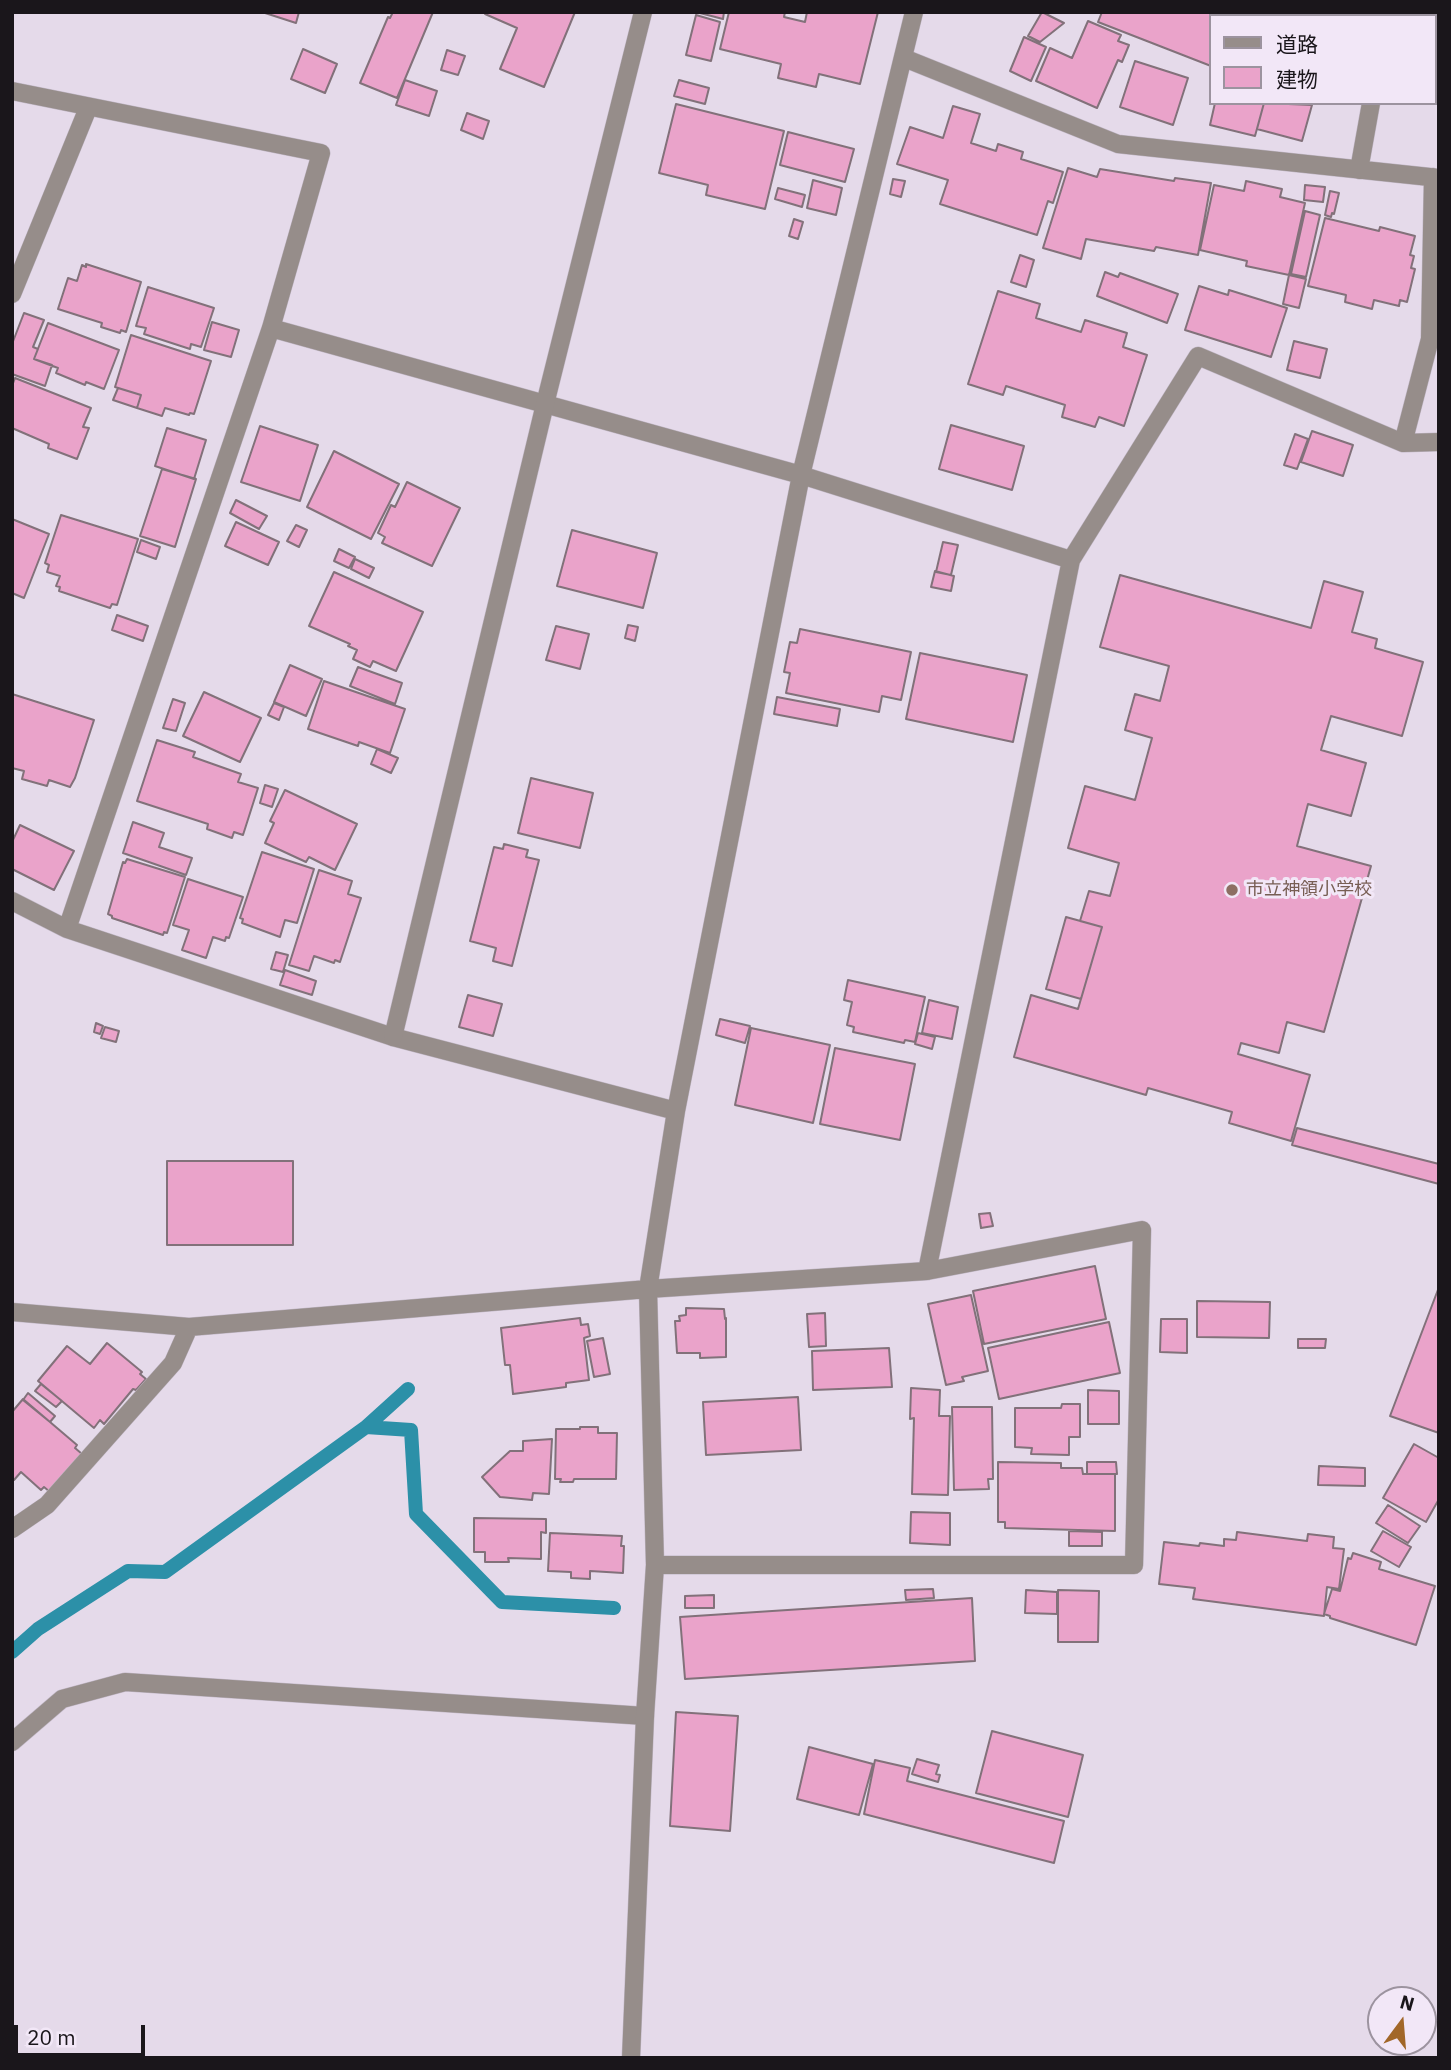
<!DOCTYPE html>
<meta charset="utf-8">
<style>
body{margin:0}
#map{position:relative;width:1451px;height:2070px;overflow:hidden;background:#e5daea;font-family:"IBM Plex Sans","Noto Sans JP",sans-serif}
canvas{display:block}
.frame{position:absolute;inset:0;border:14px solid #1a161b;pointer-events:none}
.legend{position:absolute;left:1209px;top:14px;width:228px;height:91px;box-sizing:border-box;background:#f2e7f7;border:2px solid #9c939f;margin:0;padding:9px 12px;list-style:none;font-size:21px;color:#1a161b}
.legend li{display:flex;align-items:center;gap:14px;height:35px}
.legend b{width:35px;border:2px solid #9c939f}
.north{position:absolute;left:1367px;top:1986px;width:70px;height:70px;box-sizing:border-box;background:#f2e7f7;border:2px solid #9c939f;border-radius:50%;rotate:16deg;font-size:19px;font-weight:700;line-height:28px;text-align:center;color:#1a161b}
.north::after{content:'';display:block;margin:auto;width:24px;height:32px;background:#a26729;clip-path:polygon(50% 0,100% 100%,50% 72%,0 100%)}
.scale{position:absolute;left:14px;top:2025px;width:131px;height:32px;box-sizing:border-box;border:4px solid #1a161b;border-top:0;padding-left:9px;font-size:21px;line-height:24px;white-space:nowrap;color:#1a161b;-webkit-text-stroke:5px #f2e7f7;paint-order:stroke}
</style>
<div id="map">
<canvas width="1451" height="2070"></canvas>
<div class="frame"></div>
<ul class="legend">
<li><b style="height:9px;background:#968d8a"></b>道路</li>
<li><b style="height:19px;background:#eaa3ca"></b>建物</li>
</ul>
<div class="north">N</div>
<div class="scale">20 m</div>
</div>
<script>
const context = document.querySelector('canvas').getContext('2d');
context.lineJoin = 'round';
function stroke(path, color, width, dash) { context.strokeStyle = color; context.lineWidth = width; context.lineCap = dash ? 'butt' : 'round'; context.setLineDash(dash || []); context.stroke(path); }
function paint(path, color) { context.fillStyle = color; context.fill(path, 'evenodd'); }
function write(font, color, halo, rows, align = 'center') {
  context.font = font + ' "IBM Plex Sans","Noto Sans JP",sans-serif'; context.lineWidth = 6; context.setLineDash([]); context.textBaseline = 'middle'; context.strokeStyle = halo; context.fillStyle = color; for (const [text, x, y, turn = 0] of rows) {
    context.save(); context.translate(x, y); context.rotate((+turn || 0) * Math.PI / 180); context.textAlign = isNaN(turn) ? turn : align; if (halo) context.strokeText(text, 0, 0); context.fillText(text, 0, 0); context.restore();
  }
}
const stream = new Path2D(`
 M366 1427 411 1430 416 1514 502 1602 614 1608
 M12 1652 38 1629 128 1571 165 1572 366 1427 408 1389`);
const building = new Path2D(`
 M262 12H299L296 23Z
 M393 12H433L397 98 360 83 388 17 390 18Z
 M486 12H575L544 87 500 69 517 28 485 14Z
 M696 12H724L723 19Z
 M729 12H785L784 17 805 22 807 12H878L860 84 819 74 816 87 778 78 781 64 720 49Z
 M1042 12 1064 23 1040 42 1028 36Z
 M1102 12H1231L1230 16H1211V66L1098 22Z
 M1239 12H1317L1316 16H1238Z
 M696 15 720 22 711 61 686 55Z
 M1088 21 1121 35 1118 41 1129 45 1122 62 1118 60 1097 108 1036 81 1050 48 1072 58Z
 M1024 37 1046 47 1031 81 1010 71Z
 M303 49 337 64 325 93 291 79Z
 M447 50 465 56 458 75 441 70Z
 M1135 61 1188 78 1173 125 1120 107Z
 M405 80 437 91 429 116 396 105Z
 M679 80 709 88 705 104 674 96Z
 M1215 103H1264L1255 136 1210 125Z
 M1264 103 1312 105 1302 141 1257 129Z
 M676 104 784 131 765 209 706 195 708 185 659 173Z
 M953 106 980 114 971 143 996 151 998 144 1023 152 1021 159 1063 172 1053 203 1048 201 1037 235 940 204 948 180 897 164 910 127 943 138Z
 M467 113 489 121 483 139 461 130Z
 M788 132 854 149 845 182 780 165Z
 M1068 168 1097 177 1100 169 1174 181 1175 178 1211 183 1198 255 1156 247 1154 251 1086 239 1081 259 1043 248Z
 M893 179 905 181 901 197 890 194Z
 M813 180 842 188 836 215 807 208Z
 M1246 181 1282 189 1280 197 1305 203 1289 275 1246 266 1247 261 1200 250 1214 185 1244 191Z
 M1305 185 1325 187 1323 202 1304 200Z
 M778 188 805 195 802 207 775 199Z
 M1330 191 1339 193 1334 214 1332 213 1331 217 1325 215Z
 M1305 211 1320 215 1306 277 1291 274Z
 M1325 218 1379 231 1380 227 1415 236 1410 255 1414 256 1411 268 1415 269 1407 302 1400 300 1399 306 1374 300 1372 309 1345 302 1346 295 1308 286Z
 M794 219 803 222 798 239 789 236Z
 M1020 255 1034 260 1026 287 1011 282Z
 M86 264 141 282 126 332 121 330 120 333 101 327 102 323 58 309 68 278 77 281 82 265 86 267Z
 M1105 272 1118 277 1120 273 1178 294 1167 323 1097 296Z
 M1289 275 1306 279 1299 308 1283 304Z
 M1199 286 1228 295 1229 290 1287 308 1271 357 1185 330Z
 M148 287 214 308 201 347 191 344 190 349 144 334 146 328 136 326Z
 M998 291 1040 304 1036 318 1081 332 1085 320 1127 333 1123 347 1147 355 1124 426 1099 417 1095 427 1062 417 1065 405 1006 386 1003 395 968 384Z
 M24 313 44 320 33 347 38 349 34 359 52 365 45 386 12 374V344Z
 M212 322 239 330 231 357 204 350Z
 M48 323 119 350 104 389 86 382 85 385 56 373 58 368 34 359Z
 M131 335 211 361 194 414 190 413 189 415 165 408 162 416 137 408 141 395 115 387Z
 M1294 341 1327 349 1320 378 1287 370Z
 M15 378 91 408 83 427 89 428 77 459 48 448 49 444 12 428V386Z
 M118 388 141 395 137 408 113 400Z
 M951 425 1024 446 1012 490 939 469Z
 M260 426 318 445 300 501 241 482Z
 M167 428 206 440 194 479 155 466Z
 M1312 431 1353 445 1343 476 1301 462Z
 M1295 434 1308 439 1297 469 1284 465Z
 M334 451 399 484 371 539 307 507Z
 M162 469 196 479 175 547 140 536Z
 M407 482 460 508 432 566 382 543 385 537 378 533 391 505 395 507Z
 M236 500 267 516 259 529 230 513Z
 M61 515 138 539 117 605 112 604 110 608 59 591 60 587 56 586 60 576 47 572 49 565 45 563Z
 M12 519 49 534 24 598 12 593Z
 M236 522 279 542 268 565 225 546Z
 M296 525 307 530 299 547 287 541Z
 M572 530 657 553 643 608 557 586Z
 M141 540 160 547 156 559 137 552Z
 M943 542 958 545 951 575 936 572Z
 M339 549 355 557 349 568 334 561Z
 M355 559 374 568 369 578 351 569Z
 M935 571 954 576 951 591 931 587Z
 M334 572 423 612 396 671 373 661 370 667 353 659 357 650 348 646 350 644 309 626Z
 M1120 575 1311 628 1324 581 1363 592 1352 632 1377 639 1375 648 1423 662 1402 736 1331 716 1321 750 1366 763 1351 816 1308 804 1297 846 1371 866 1324 1032 1287 1022 1279 1053 1241 1043 1238 1054 1310 1075 1291 1141 1229 1123 1232 1112 1148 1088 1146 1095 1014 1057 1031 995 1078 1009 1102 927 1080 921 1089 891 1110 896 1119 863 1068 848 1085 786 1135 800 1152 738 1125 730 1135 694 1160 701 1169 666 1100 647Z
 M117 615 148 626 143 641 112 630Z
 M628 625 638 627 635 641 625 638Z
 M556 626 589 634 580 669 546 660Z
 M800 629 911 652 901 700 882 696 879 712 786 693 790 673 784 672 790 642 797 643Z
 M920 653 1027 675 1013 742 906 719Z
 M290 665 322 679 306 716 274 702Z
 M358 667 402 683 395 704 350 686Z
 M324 681 405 709 390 753 359 742 358 746 308 729Z
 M204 692 261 718 240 762 183 736Z
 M12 694 94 720 75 778 70 787 49 780 47 786 22 779 24 771 12 768Z
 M777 697 840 709 837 726 774 714Z
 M173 699 185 703 176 731 163 728Z
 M274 703 284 707 279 720 268 715Z
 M157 740 195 752 193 757 241 774 238 782 258 788 243 835 234 832 232 838 207 829 208 824 137 801Z
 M377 749 398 758 391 773 371 764Z
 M531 778 593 793 580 848 518 833Z
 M265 785 278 789 272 807 260 803Z
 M285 790 357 824 335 870 309 857 306 862 265 843 274 823 270 821Z
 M133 822 164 833 159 847 192 858 186 875 123 853Z
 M20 825 74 851 54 890 12 869V842Z
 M504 844 528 850 526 857 539 860 512 966 493 961 496 948 470 941 494 847 503 849Z
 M262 852 314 869 297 923 285 920 280 937 242 923 243 919 240 918Z
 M127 859 185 877 167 933 164 932 163 935 112 918V916L108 914 123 862 125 863Z
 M319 870 352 881 348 894 361 898 340 962 335 960 334 963 314 956 309 971 289 965Z
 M188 879 243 897 229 938 226 937 225 941 213 937 206 958 182 950 189 930 173 925Z
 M1066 917 1102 927 1081 999 1046 989Z
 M276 952 288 955 283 972 271 969Z
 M285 970 316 981 312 995 280 985Z
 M848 980 925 997 915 1042 905 1040 904 1043 853 1032 854 1027 847 1025 852 1002 844 1000Z
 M468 995 502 1004 493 1036 459 1027Z
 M929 1000 958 1007 952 1039 922 1033Z
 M720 1019 750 1026 745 1043 716 1035Z
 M96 1023 103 1026 100 1034 94 1032Z
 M105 1027 119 1031 116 1042 101 1038Z
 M751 1028 830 1045 813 1123 735 1105Z
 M918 1033 935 1037 932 1049 915 1044Z
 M835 1048 915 1064 900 1140 820 1124Z
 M1297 1128 1439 1164V1184L1292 1145Z
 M167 1161H293V1245H167Z
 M990 1213 993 1226 981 1228 979 1214Z
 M1095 1266 1106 1319 984 1344 973 1291Z
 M1439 1287V1433L1390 1416Z
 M971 1295 988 1371 962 1377 964 1381 946 1385 928 1304Z
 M1197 1301 1270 1302 1269 1338 1197 1337Z
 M686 1308 724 1309 725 1319 726 1318V1357L700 1358V1353H677L675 1321H680L679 1316 686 1315Z
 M825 1313 826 1346 809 1347 807 1314Z
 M580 1318 581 1325 588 1324 590 1336 584 1338 589 1380 566 1383V1387L513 1394 510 1365H505L501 1328Z
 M1161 1319H1187V1353L1160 1352Z
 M1109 1322 1120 1373 999 1399 988 1348Z
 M603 1338 610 1374 594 1377 587 1341Z
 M1298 1339H1326L1325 1348H1298Z
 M107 1343 142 1372 140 1374 146 1379 136 1390 133 1389 104 1424 100 1420 94 1428 38 1381 67 1346 90 1364Z
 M889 1348 892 1387 813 1390 812 1351Z
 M41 1384 62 1401 56 1407 35 1391Z
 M911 1388 940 1390 939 1416H950L948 1495 912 1494 914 1418 910 1419Z
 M1088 1390 1119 1391V1424H1088Z
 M28 1393 55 1416 50 1422 23 1400Z
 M798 1397 801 1450 706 1455 703 1402Z
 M23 1399 77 1445 75 1448 82 1454 50 1492 44 1487 41 1490 21 1472 14 1480 12 1479V1412Z
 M1062 1404H1080V1437H1069V1455L1031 1454 1032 1448 1015 1447V1408H1061Z
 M952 1407H992L993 1479H988L989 1489 954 1490Z
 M580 1427H598V1433H617L616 1479H574L573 1482H560L561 1479H555L556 1429H580Z
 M552 1439 549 1494 533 1493 532 1500 500 1497 482 1477 510 1451H523V1441Z
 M1414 1444 1439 1458V1499L1426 1522 1383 1498Z
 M998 1462 1061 1463V1468H1082L1083 1474H1115V1531L1005 1528V1522H998Z
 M1087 1462H1116L1117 1474H1087Z
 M1319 1466 1365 1468V1486L1318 1485Z
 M1388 1505 1420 1526 1408 1543 1376 1523Z
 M911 1512 950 1513V1545L910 1543Z
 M474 1518 546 1519V1533L541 1532V1559L508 1558 509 1562H485V1552H474Z
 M1069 1531 1102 1532V1546H1069Z
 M1383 1531 1411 1547 1399 1567 1371 1551Z
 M1237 1532 1307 1541 1308 1534 1334 1537 1333 1548 1344 1549 1339 1589 1327 1587 1324 1616 1193 1599 1195 1588 1159 1584 1164 1542 1199 1546 1200 1543 1224 1546V1539L1236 1540Z
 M550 1533 622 1536 621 1546H624L623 1573 590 1571V1579L571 1578V1572L548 1571Z
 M1353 1553 1381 1562 1379 1569 1435 1586 1416 1645 1330 1618V1616L1324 1614 1332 1589 1340 1591 1348 1558 1351 1559Z
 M933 1589 934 1598 906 1600 905 1590Z
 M1026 1590 1057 1592V1614L1025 1613Z
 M1058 1590 1099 1591 1098 1642H1058Z
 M714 1595V1608H685V1596Z
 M972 1598 975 1661 685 1679 680 1617Z
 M676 1712 738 1716 730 1831 670 1826Z
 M992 1731 1083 1755 1068 1817 976 1793Z
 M809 1747 873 1764 859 1815 797 1799Z
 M917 1759 939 1765 936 1774 940 1775 938 1782 912 1774Z
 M875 1760 910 1768 907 1781 1064 1821 1054 1863 864 1814Z`);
const service = new Path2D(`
 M12 1742 62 1699 125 1682 645 1716`);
const minor = new Path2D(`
 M1388 16 1389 12
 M904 58 1118 144 1439 178
 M12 91 321 153 271 328 67 929
 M1359 170 1371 103
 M12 294 88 108
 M271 328 801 475 1071 560
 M1403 443 1430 339 1433 177
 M12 901 67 929 393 1037 676 1111
 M927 1271 1071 560 1198 356 1403 443 1439 442
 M12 1312 189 1327 648 1289 927 1271 1142 1230 1134 1565H655
 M12 1529 47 1505 173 1363 189 1327
 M631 2058 645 1716 655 1565 648 1289 676 1111 801 475 914 12`);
const tertiary = new Path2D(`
 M393 1037 545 404 643 12`);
const markers = [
 [1232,890,7,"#8d6e63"]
];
const educationNames = [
 ["市立神領小学校",1246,890]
];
stroke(stream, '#2c90a8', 14);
paint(building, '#eaa3ca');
stroke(building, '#82717a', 2);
stroke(service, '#c0b7c5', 19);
stroke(minor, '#c0b7c5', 19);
stroke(tertiary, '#c0b7c5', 19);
stroke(service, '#968d8a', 18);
stroke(minor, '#968d8a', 18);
stroke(tertiary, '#968d8a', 18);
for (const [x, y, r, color] of markers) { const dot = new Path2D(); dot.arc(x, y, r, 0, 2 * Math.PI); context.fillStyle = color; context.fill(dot); stroke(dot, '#f2e7f7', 2.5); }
write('18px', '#785e54', '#f2e7f7', educationNames, 'left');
</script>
